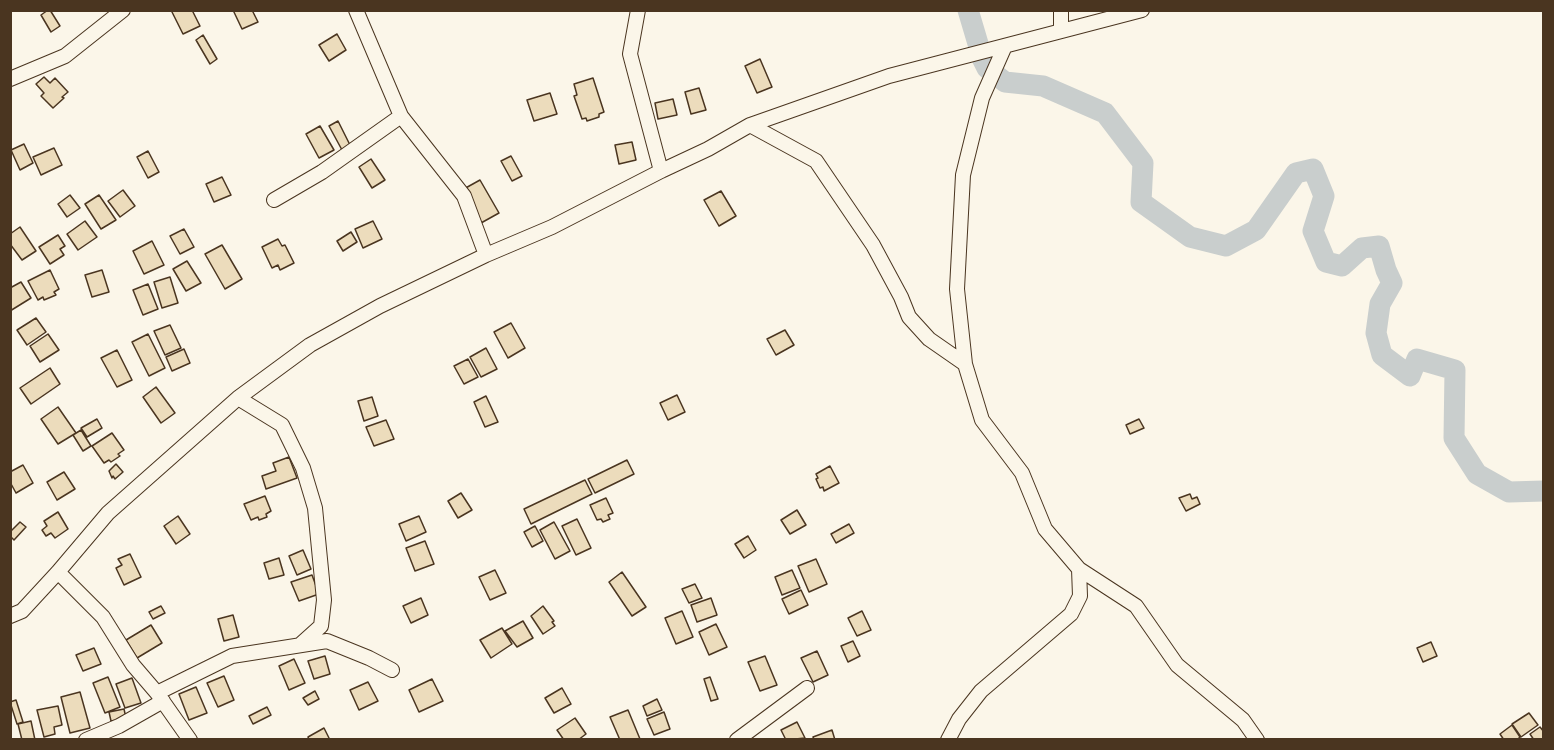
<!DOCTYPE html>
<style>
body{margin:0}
#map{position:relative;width:1554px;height:750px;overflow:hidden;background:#fbf6e9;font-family:Figtree,sans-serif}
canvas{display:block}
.frame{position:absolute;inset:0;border:12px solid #4a3520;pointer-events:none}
</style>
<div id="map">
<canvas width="1554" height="750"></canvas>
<div class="frame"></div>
</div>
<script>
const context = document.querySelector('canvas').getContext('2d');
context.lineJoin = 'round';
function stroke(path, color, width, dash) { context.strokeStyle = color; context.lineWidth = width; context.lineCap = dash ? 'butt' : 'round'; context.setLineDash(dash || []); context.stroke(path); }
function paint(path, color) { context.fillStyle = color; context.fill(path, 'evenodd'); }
const river = new Path2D(`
 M968 10 979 47
 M982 58 987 68 1005 82 1043 86 1105 113 1143 163 1141 202 1190 237 1226 246 1256 230 1296 173 1313 169 1324 196 1313 231 1326 262 1342 266 1362 248 1379 246 1386 270 1392 283 1380 304 1376 333 1382 355 1410 376 1417 359 1455 370 1454 438 1477 474 1509 492 1544 491`);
const building = new Path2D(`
 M48 10H50L60 26 51 32 41 15Z
 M171 10H192L200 26 183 34Z
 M233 10H252L258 22 242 29Z
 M337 34 346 50 329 61 319 45Z
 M203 35 217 59 210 64 196 40Z
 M760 59 772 87 757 93 745 66Z
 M44 77 50 83 55 78 68 92 62 97 64 98 53 108 41 96 44 93 36 84Z
 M593 78 604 112 599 114V117L587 121 586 118 582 119 574 96 577 95 574 84Z
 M699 88 706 110 691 114 685 92Z
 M550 93 557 114 534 121 527 100Z
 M673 99 677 115 658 119 655 103Z
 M338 121 350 145 342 150 329 126Z
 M320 126 334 150 319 158 306 134Z
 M632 142 636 160 619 164 615 145Z
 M24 144 33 163 20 170 11 150Z
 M54 148 62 165 41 175 33 157Z
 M148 151 159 172 148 178 137 157Z
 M511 156 522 176 512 181 501 161Z
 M371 159 385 180 372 188 359 167Z
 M222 177 231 195 214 202 206 184Z
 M480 180 499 213 481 223 462 190Z
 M123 190 135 206 120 217 108 201Z
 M721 191 736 216 719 226 704 200Z
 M70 195 80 208 67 217 58 204Z
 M99 195 116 220 101 229 85 204Z
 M85 221 97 237 78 250 67 234Z
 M373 221 382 239 363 248 355 229Z
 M20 227 36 251 22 260 10 244V234Z
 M184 229 194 247 180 254 170 236Z
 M351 232 357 242 343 251 337 241Z
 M58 235 65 246 60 249 64 255 50 264 39 247Z
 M278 239 282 246 285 245 294 263 280 270 278 265 272 268 262 247Z
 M152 241 164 265 144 274 133 251Z
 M222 245 242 279 225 289 205 254Z
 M187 261 201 283 186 291 173 269Z
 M50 270 59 289 54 292 56 295 44 300 43 297 38 300 28 281Z
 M102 270 109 292 92 297 85 275Z
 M170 277 178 303 162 308 154 282Z
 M21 282 31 298 10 311V288Z
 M148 284 158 309 143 315 133 290Z
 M36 318 46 332 27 345 17 330Z
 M511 323 525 348 508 358 494 332Z
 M170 325 181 348 165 355 154 331Z
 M785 330 794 345 776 355 767 339Z
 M48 334 59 350 40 362 30 346Z
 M148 334 165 368 149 376 132 342Z
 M486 348 497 369 481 377 470 357Z
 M184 349 190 363 172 371 166 357Z
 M117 350 132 380 117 387 101 358Z
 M468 359 478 377 464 384 454 366Z
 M50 368 60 384 31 404 20 388Z
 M156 387 175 413 161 423 143 397Z
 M677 395 685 412 668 420 660 403Z
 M486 396 498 422 485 427 474 402Z
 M372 397 378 416 364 421 358 401Z
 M58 407 76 433 58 444 41 419Z
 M97 419 102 428 87 437 81 428Z
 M1139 419 1144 428 1130 434 1126 425Z
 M386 420 394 439 374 446 366 427Z
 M81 430 91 446 83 451 73 435Z
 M112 433 124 450 118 454 120 456 111 462 109 460 104 463 92 446Z
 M289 457 297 478 266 489 262 476 276 471 273 463Z
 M627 460 634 474 595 493 588 479Z
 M116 464 123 472 115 479 113 476 112 478 109 471Z
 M23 465 33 483 16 493 10 482V472Z
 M830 466 839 483 824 491 823 487 820 488 816 479 818 478 816 474Z
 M64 472 75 489 57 500 47 482Z
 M585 480 592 494 531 524 524 509Z
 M461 493 472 510 458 518 448 501Z
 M1190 494 1192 499 1197 497 1200 504 1186 511 1179 498Z
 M265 496 271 511 266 514 267 517 259 520 258 517 251 520 244 504Z
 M606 498 613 513 608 515 610 519 603 522 601 519 597 520 590 505Z
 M797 510 806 525 790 534 781 520Z
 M58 512 68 529 55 538 51 533 46 536 42 530 47 526 44 521Z
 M178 516 190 534 176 544 164 526Z
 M419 516 426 532 406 541 399 524Z
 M577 519 591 548 576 555 562 526Z
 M20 522 26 527 14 540 10 536V532Z
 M554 522 570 551 555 559 540 530Z
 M849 524 854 533 836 543 831 534Z
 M535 526 543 541 532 547 524 532Z
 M748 536 756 550 744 558 735 544Z
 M425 541 434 564 415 571 406 548Z
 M303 550 311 569 297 575 289 556Z
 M130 554 141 577 124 585 116 568 122 565 118 559Z
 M279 558 284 575 269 579 264 563Z
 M816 559 827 584 809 592 798 566Z
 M495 570 506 593 490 600 479 577Z
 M792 570 800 588 782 595 775 577Z
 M622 572 646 607 632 616 609 582Z
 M312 575 319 594 299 601 291 582Z
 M695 584 702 598 689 603 682 589Z
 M801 590 808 605 789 614 782 599Z
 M421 598 428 615 411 623 403 606Z
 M711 598 717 615 697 622 691 605Z
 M161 606 165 613 153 619 149 612Z
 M543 606 554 621 552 622 555 626 543 634 531 616Z
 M682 611 693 637 676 644 665 618Z
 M862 611 871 630 857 636 848 618Z
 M233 615 239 637 224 641 218 619Z
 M523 621 533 638 517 647 505 631Z
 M716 624 727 647 709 655 699 632Z
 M151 625 162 643 137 658 126 640Z
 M502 628 512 644 491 658 480 640Z
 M853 641 860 656 848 662 841 646Z
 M1431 642 1437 656 1423 662 1417 648Z
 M94 648 101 664 83 671 76 655Z
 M817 651 828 675 813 682 801 658Z
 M325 656 330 674 314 679 308 661Z
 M765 656 777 685 760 691 748 662Z
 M294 659 305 683 289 690 279 666Z
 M224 676 234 700 218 707 207 683Z
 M108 677 120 707 105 713 93 683Z
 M710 677 718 699 711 701 704 679Z
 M132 678 141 703 125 708 116 684Z
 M432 679 443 701 419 712 409 690Z
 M368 682 378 701 359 710 350 690Z
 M196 687 207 713 189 720 179 694Z
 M562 688 571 704 554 713 545 698Z
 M315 691 319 699 308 705 303 698Z
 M80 692 90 728 70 733 61 697Z
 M657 699 662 710 647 716 643 706Z
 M16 700 23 722 17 724 10 702Z
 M58 706 62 725 54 727 55 734 44 737 37 710Z
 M267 707 271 715 253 724 249 716Z
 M124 709 126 718 111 721 109 712Z
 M628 710 640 739 637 740H620L610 717Z
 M664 712 670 729 654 735 647 719Z
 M1529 713 1538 725 1521 737 1512 724Z
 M575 718 586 734 578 740H564L557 730Z
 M31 721 35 740H22L18 724Z
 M797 722 805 738 786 740 781 730Z
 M1512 725 1520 737 1517 740H1504L1500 734Z
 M1540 727 1544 732V740H1534L1530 734Z
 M324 728 330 740H309L308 737Z
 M832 730 835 740H814L813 737Z`);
const minor = new Path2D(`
 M356 10 401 116 464 196 486 255
 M638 10 630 54 661 171
 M1061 10V31
 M10 79 65 56 123 10
 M750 125 816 161 873 245 901 297 909 317 929 339 965 364 982 420 1022 473 1045 529 1079 569 1136 606 1177 665 1243 720 1257 740
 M274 200 322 172 401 116
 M965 364 957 289 963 175 982 98 1005 46
 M238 398 282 425 303 468 315 508 324 600 321 626 301 644
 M58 572 103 617 133 665 157 693 190 740
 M10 616 22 611 58 572 108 513 238 398 310 345 380 306 486 255 552 227 661 171 708 149 750 125 889 76 1142 10
 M157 693 232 656 327 641 369 658 392 670
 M86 740 119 726 163 701
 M737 740 807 688
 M948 740 959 719 981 691 1071 614 1080 596 1079 569`);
stroke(river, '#c9cecd', 21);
paint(building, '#ecdcbc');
stroke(building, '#4a3520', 1.5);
stroke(minor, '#4a3520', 16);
stroke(minor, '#fbf6e9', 14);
</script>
